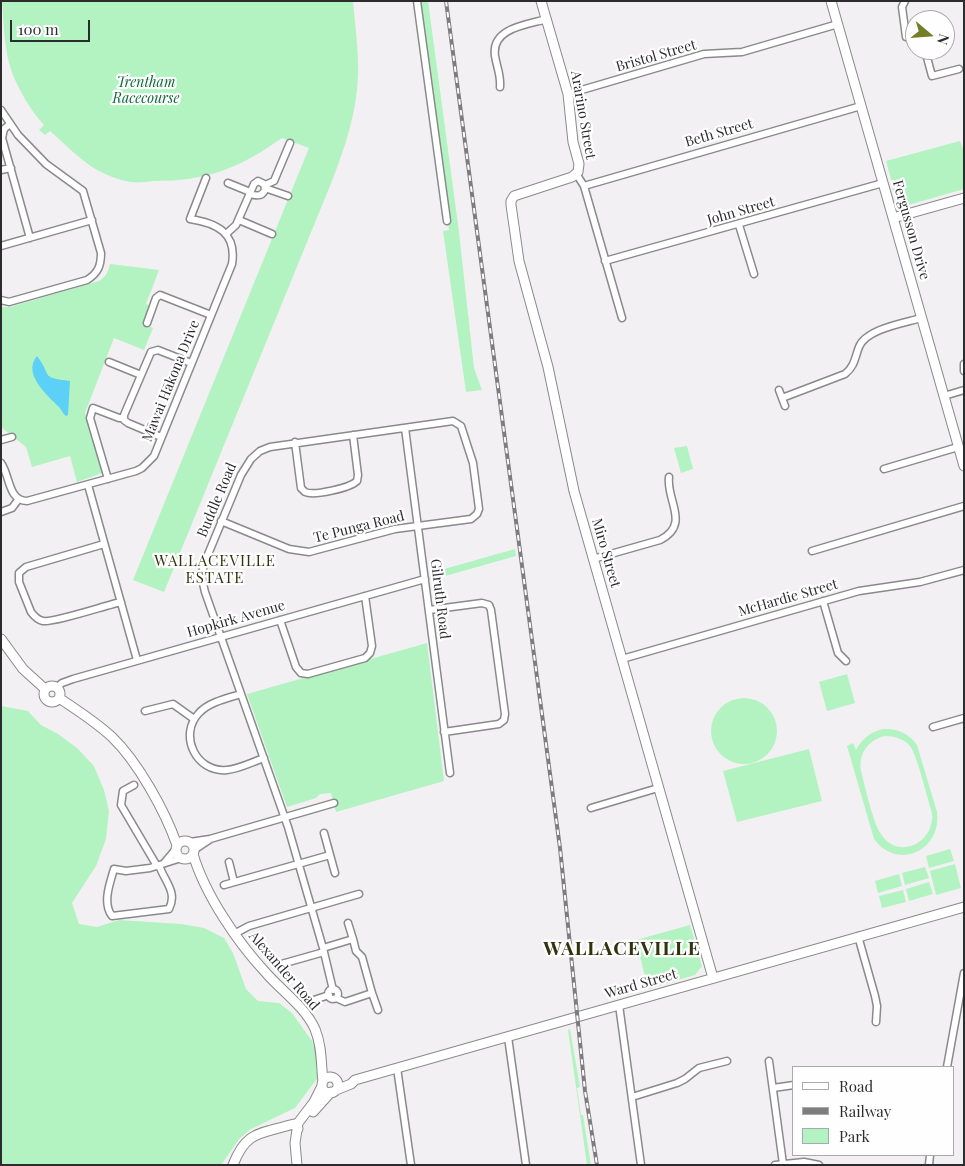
<!DOCTYPE html>
<meta charset="utf-8">
<style>
body{margin:0}
#map{position:relative;width:965px;height:1166px;overflow:hidden;background:#f2f0f3;font-family:"Playfair Display",serif}
canvas{display:block}
.frame{position:absolute;inset:0;border:2px solid #2c2b2d;pointer-events:none}
.legend{position:absolute;left:792px;top:1066px;width:162px;height:90px;box-sizing:border-box;background:#fffeff;border:1px solid #abaaab;margin:0;padding:6px 9px;list-style:none;font-size:15px;color:#2c2b2d}
.legend li{display:flex;align-items:center;gap:10px;height:25px}
.legend b{width:25px;border:1px solid #abaaab}
.north{position:absolute;left:905px;top:10px;width:50px;height:50px;box-sizing:border-box;background:#fffeff;border:1px solid #abaaab;border-radius:50%;rotate:108deg;font-size:14px;font-weight:700;line-height:20px;text-align:center;color:#2c2b2d}
.north::after{content:'';display:block;margin:auto;width:18px;height:22px;background:#747d28;clip-path:polygon(50% 0,100% 100%,50% 72%,0 100%)}
.scale{position:absolute;left:10px;top:20px;width:80px;height:22px;box-sizing:border-box;border:2px solid #2c2b2d;border-top:0;padding-left:6px;font-size:15px;line-height:18px;white-space:nowrap;color:#2c2b2d;-webkit-text-stroke:4px #fffeff;paint-order:stroke}
</style>
<div id="map">
<canvas width="965" height="1166"></canvas>
<div class="frame"></div>
<ul class="legend">
<li><b style="height:6px;background:#fff"></b>Road</li>
<li><b style="height:6px;background:#7e7c7f"></b>Railway</li>
<li><b style="height:14px;background:#b3f3c2"></b>Park</li>
</ul>
<div class="north">N</div>
<div class="scale">100 m</div>
</div>
<script>
const context = document.querySelector('canvas').getContext('2d');
context.lineJoin = 'round';
function paint(path, color) { context.fillStyle = color; context.fill(path, 'evenodd'); }
function stroke(path, color, width, dash) { context.strokeStyle = color; context.lineWidth = width; context.lineCap = dash ? 'butt' : 'round'; context.setLineDash(dash || []); context.stroke(path); }
function write(font, color, halo, rows, align = 'center') {
  context.font = font + ' "Playfair Display",serif'; context.lineWidth = 4.5; context.setLineDash([]); context.textBaseline = 'middle'; context.strokeStyle = halo; context.fillStyle = color; for (const [text, x, y, turn = 0] of rows) {
    context.save(); context.translate(x, y); context.rotate((+turn || 0) * Math.PI / 180); context.textAlign = isNaN(turn) ? turn : align; if (halo) context.strokeText(text, 0, 0); context.fillText(text, 0, 0); context.restore();
  }
}
const green = new Path2D(`
 M2 1H353C355 26 359 51 358 75 357 112 345 147 332 181L164 592 133 580 309 148 282 138C238 169 207 181 153 181 146 182 137 183 130 182 120 180 106 175 97 170 80 160 65 144 50 131L45 135 39 130 44 125C31 111 20 92 13 75 4 53 4 25 2 1Z
 M420 1H428L459 232 474 368 482 390 466 392 443 231 449 230Z
 M960 141 964 151V189L898 208 892 187 896 186V182L892 183 886 161Z
 M110 264 159 270 146 304 151 306 144 324 153 328 144 350 114 338 85 413 102 473 77 482 70 456 32 467 26 447 1 427V307H10L99 281C106 277 108 272 110 264Z
 M687 446 693 469 681 473 674 448Z
 M515 549 516 556 431 580 430 573Z
 M427 643 444 781 336 812 331 793 320 794 316 798 287 807 247 694Z
 M847 674 855 703 827 711 819 682Z
 M711 731a33 33 0 1 1 66 0a33 33 0 1 1-66 0Z
 M1 706 28 711 41 725 58 734 77 748 94 766 104 790 109 811 106 839 96 866 72 903 79 924 97 927 119 920 181 924 204 928 224 938 233 953 246 989 258 1001 279 1003 292 1013 312 1041 318 1063 317 1079 310 1088 295 1108 251 1129 240 1138 221 1165H1Z
 M883 729C897 728 909 733 917 745L937 812C942 851 897 871 874 839L847 746 853 743 856 750C862 739 870 732 883 729ZM885 736C895 736 904 739 910 746 917 754 928 801 932 813 935 843 898 861 881 834 873 823 865 786 861 771 858 754 868 740 885 736Z
 M809 749 822 801 737 822 723 771Z
 M950 849 954 861 929 868 926 856Z
 M955 864 961 888 936 895 930 871Z
 M925 867 929 878 905 885 902 873Z
 M899 874 902 886 878 893 875 881Z
 M929 882 933 894 909 901 906 889Z
 M903 890 906 902 882 908 879 896Z
 M690 925 702 966 695 975 648 989 636 940Z
 M570 1029 580 1087 577 1088 581 1115H583L591 1165H587L568 1030Z`);
const water = new Path2D(`
 M37 356C53 377 39 377 70 381L68 415 66 416C63 414 62 410 59 407 47 395 22 374 37 356Z`);
const street = new Path2D(`
 M417 1 447 221
 M905 1 902 7 906 37 915 38
 M925 50 932 76 959 69
 M500 87C501 75 497 68 495 56 491 28 526 25 547 19
 M568 94 704 54 742 52 838 24
 M1 110 18 135 46 164 83 191 101 253C101 266 98 273 87 280L9 302 1 300
 M10 124 4 129 2 138 30 238
 M1 170 11 168
 M577 175 584 186 622 318
 M228 183 250 192
 M265 185 274 181 290 143
 M584 186 861 106
 M265 188 288 196
 M239 220 272 234
 M739 225 754 274
 M226 234 236 225 254 184 258 181 264 184 265 190C262 197 256 196 250 194
 M1 246 92 220
 M605 261 883 183
 M147 323 156 298 160 295 211 315
 M109 362 141 375
 M964 364V371
 M779 390 785 406
 M944 396 964 390
 M782 398 845 374C855 366 855 357 859 347 866 329 904 323 921 318
 M405 428 450 773
 M161 437 128 423 124 420V415L151 352 158 350 191 363
 M1 440 12 437
 M295 442 301 488 305 492C314 496 350 488 357 481L358 475 353 435
 M1 463C10 475 8 501 27 501L136 471 142 468 154 456 232 264C237 233 217 223 190 219L206 178
 M884 469 958 447
 M108 479 90 418 93 408 119 418H124
 M88 485 137 660
 M1 512 12 508 18 500
 M221 521 289 549 309 552 395 529 471 519 477 514 479 509 473 463 461 426 453 421 270 447 260 451 251 459 241 475 204 564C201 574 202 582 205 592L288 827 323 948 333 990
 M104 544 26 567 19 573V582L31 612C34 616 38 620 43 621 53 623 107 605 121 602
 M812 551 964 506
 M593 559 660 540C691 524 666 501 669 477
 M823 601 838 653 846 661
 M429 610 482 603 489 605 491 610 505 714 504 720 499 724 444 732
 M280 620 296 667 301 673 308 674 365 658 370 653 372 646 365 596
 M622 659 859 591 920 582 964 570
 M57 687 62 683 73 679 425 579
 M241 694C228 698 209 702 199 713 178 735 196 773 227 770 239 769 252 762 264 758
 M145 711 173 704 194 719
 M933 727 964 718
 M134 785 123 791 121 805 157 866
 M591 808 658 788
 M324 833 335 873
 M190 842 210 839 334 803
 M194 850 209 840
 M165 862 176 849
 M229 862 234 882
 M159 865C164 881 178 892 169 909L112 916C102 903 110 883 114 869L126 871 150 868 181 858
 M224 885 330 855
 M348 923 353 939
 M234 934 249 926 359 894
 M858 936 875 996 877 1006 876 1022
 M323 948 353 939 356 951 362 957 372 993 345 1002 336 998
 M278 965 324 952
 M328 994a5 5 0 1 1 10 0a5 5 0 1 1-10 0Z
 M372 993 378 1010
 M308 1002 329 995
 M619 1005 641 1165
 M508 1037 526 1165
 M769 1061 783 1164
 M947 1067 964 973
 M397 1068 411 1165
 M773 1088 794 1085
 M632 1097 677 1083 685 1079 699 1068 727 1061
 M775 1165 804 1162 819 1165
 M929 1165 930 1155`);
const secondary = new Path2D(`
 M541 1 568 94 573 142 579 164 578 172 572 177 514 196 511 201V205L519 261 548 367 574 491 713 978
 M831 1 964 466
 M893 218 964 198
 M1 639 23 669 45 689
 M44 694a8 8 0 1 1 16 0a8 8 0 1 1-16 0Z
 M59 698C77 710 96 722 112 737 138 762 165 811 177 845
 M176 850a9 9 0 1 1 18 0a9 9 0 1 1-18 0Z
 M193 854C205 895 238 943 267 974 283 992 305 1007 315 1029 322 1046 321 1064 323 1082
 M322 1085a8 8 0 1 1 16 0a8 8 0 1 1-16 0Z
 M336 1090 351 1084 355 1080 964 907
 M313 1112 331 1092
 M233 1165C246 1131 260 1134 290 1125L294 1124 298 1129
 M297 1165 295 1143 298 1123 314 1102 322 1086`);
const rail = new Path2D(`
 M446 1 560 848 585 1091 597 1165`);
const streetNames = [
 ["Bristol Street",656,56,-16],
 ["Ararino Street",583,115,80],
 ["Beth Street",719,133,-16],
 ["John Street",741,211,-16],
 ["Fergusson Drive",911,230,74],
 ["Māwai Hākona Drive",171,381,-68],
 ["Buddle Road",217,500,-67],
 ["Te Punga Road",359,527,-14],
 ["Miro Street",606,553,74],
 ["McHardie Street",788,598,-16],
 ["Gilruth Road",440,599,83],
 ["Hopkirk Avenue",236,619,-16],
 ["Alexander Road",284,971,49],
 ["Ward Street",641,984,-16]
];
const parkNames = [
 ["Trentham",146,83],
 ["Racecourse",146,99]
];
const neighbourhoodNames = [
 ["WALLACEVILLE",215,561],
 ["ESTATE",215,578]
];
const districtNames = [
 ["WALLACEVILLE",622,949]
];
paint(green, '#b3f3c2');
paint(water, '#5cd0f6');
stroke(street, '#8a898b', 9);
stroke(secondary, '#8a898b', 11);
stroke(street, '#fff', 6);
stroke(secondary, '#fff', 9);
stroke(rail, '#7e7c7f', 4);
stroke(rail, '#fffeff', 2, [5.5]);
write('14px', '#2c2b2d', '#fffeff', streetNames);
write('italic 14px', '#0b6933', '#fffeff', parkNames);
context.letterSpacing = '1px';
write('15px', '#30340c', '#fffeff', neighbourhoodNames);
context.letterSpacing = '0px';
context.letterSpacing = '1px';
write('bold 19px', '#30340c', '#fffeff', districtNames);
context.letterSpacing = '0px';
</script>
